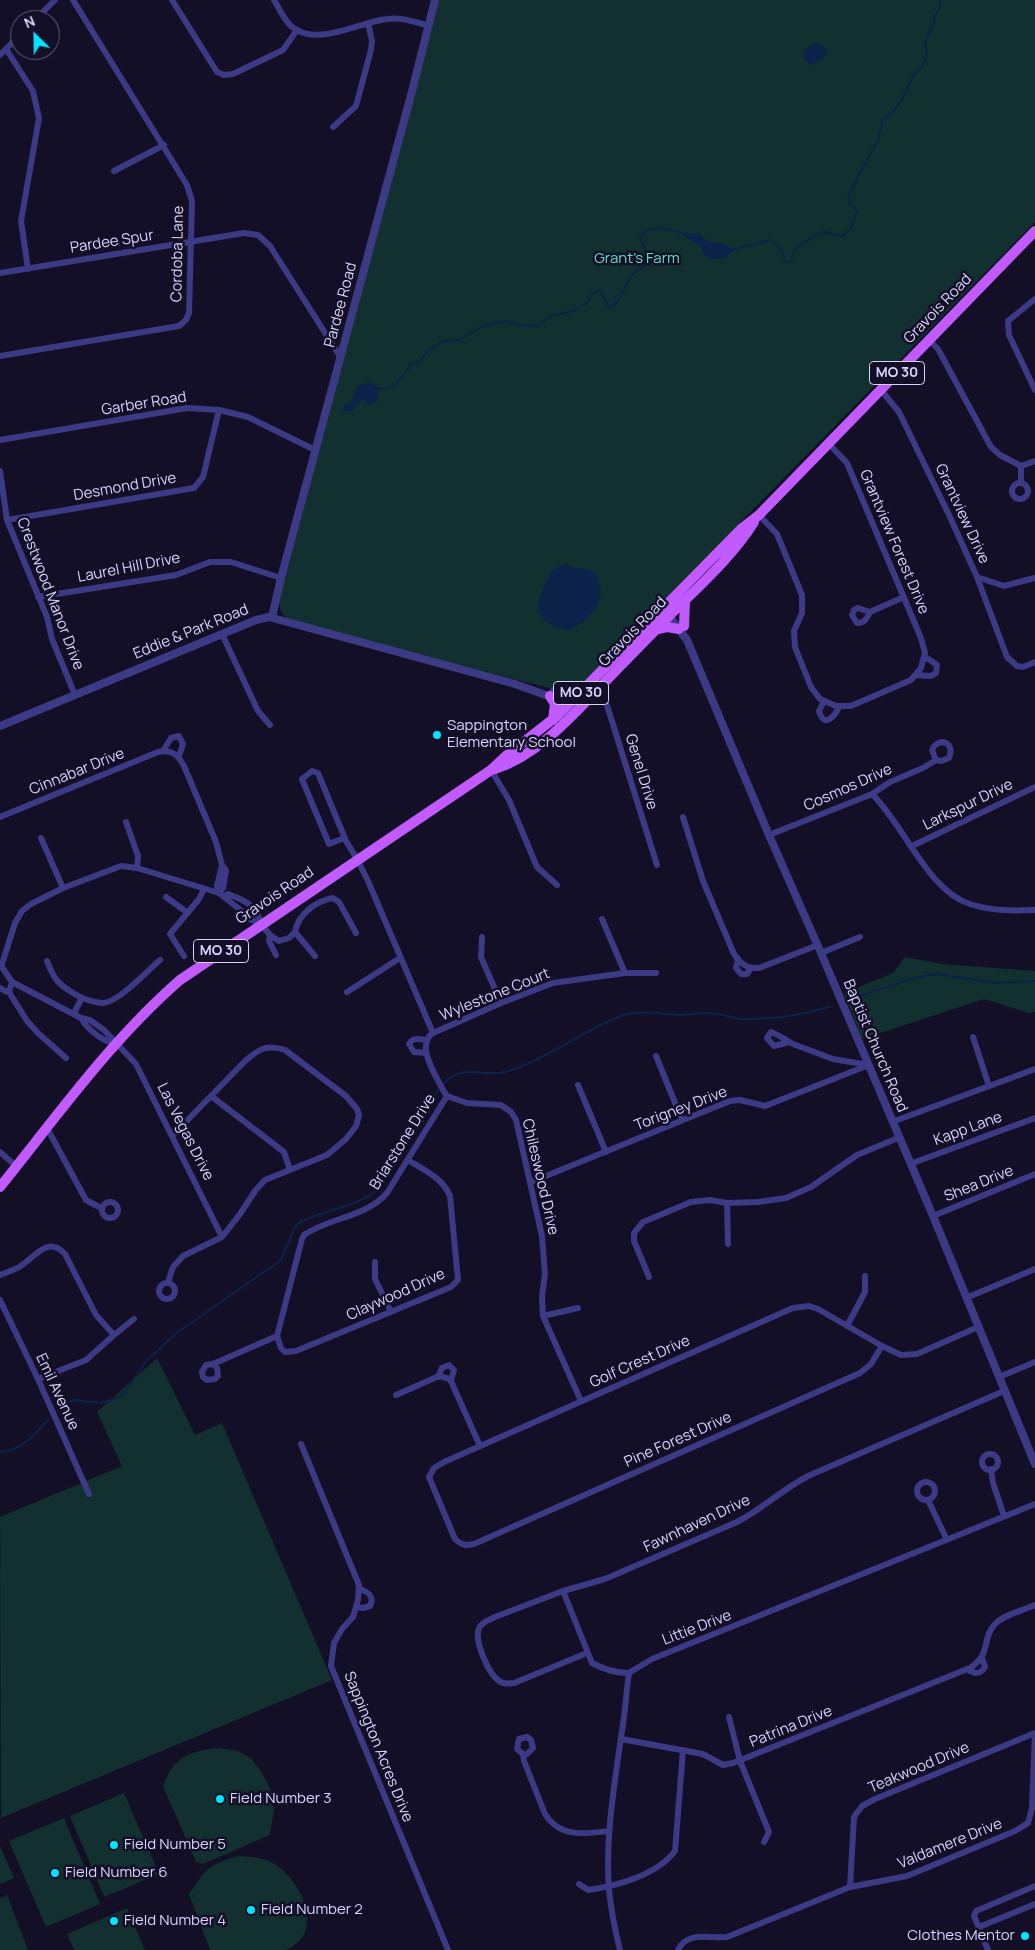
<!DOCTYPE html>
<style>
body{margin:0}
#map{position:relative;width:1035px;height:1950px;overflow:hidden;background:#130f26;font-family:Manrope,sans-serif}
canvas{display:block}
.north{position:absolute;left:10px;top:10px;width:50px;height:50px;box-sizing:border-box;background:#130f26;border:1px solid #625e7d;border-radius:50%;rotate:337deg;font-size:14px;font-weight:700;line-height:20px;text-align:center;color:#d9d4ff}
.north::after{content:'';display:block;margin:auto;width:18px;height:22px;background:#00e5ff;clip-path:polygon(50% 0,100% 100%,50% 72%,0 100%)}
</style>
<div id="map">
<canvas width="1035" height="1950"></canvas>
<div class="north">N</div>
</div>
<script>
const context = document.querySelector('canvas').getContext('2d');
context.lineJoin = 'round';
function paint(path, color) { context.fillStyle = color; context.fill(path, 'evenodd'); }
function stroke(path, color, width, dash) { context.strokeStyle = color; context.lineWidth = width; context.lineCap = dash ? 'butt' : 'round'; context.setLineDash(dash || []); context.stroke(path); }
function write(font, color, halo, rows, align = 'center') {
  context.font = font + ' Manrope,sans-serif'; context.lineWidth = 5; context.setLineDash([]); context.textBaseline = 'middle'; context.strokeStyle = halo; context.fillStyle = color; for (const [text, x, y, turn = 0] of rows) {
    context.save(); context.translate(x, y); context.rotate((+turn || 0) * Math.PI / 180); context.textAlign = isNaN(turn) ? turn : align; if (halo) context.strokeText(text, 0, 0); context.fillText(text, 0, 0); context.restore();
  }
}
const green = new Path2D(`
 M438 0H1035V222L576 690 570 693 434 659 289 619C280 614 279 607 280 598Z
 M905 957 942 964 1035 971V1012L1029 1013 984 999 862 1039 844 993 893 973Z
 M157 1358 195 1435 222 1423 332 1680 1 1818 0 1517 122 1466 97 1412Z
 M220 1748 238 1751 252 1759 262 1773 270 1788 274 1810 270 1835 203 1864 196 1862 163 1786C166 1780 168 1773 172 1768 182 1753 204 1749 220 1748Z
 M124 1793 159 1874 104 1897 70 1816Z
 M64 1818 100 1904 46 1927 9 1841Z
 M0 1846 14 1878 0 1884Z
 M239 1856C250 1857 263 1857 273 1863 301 1879 327 1933 286 1950H210L189 1894C205 1870 210 1863 239 1856Z
 M7 1895 28 1950H0V1898Z
 M127 1908 145 1950H74L67 1934Z`);
const water = new Path2D(`
 M816 43 824 46 827 54 821 61 809 65 804 58V50Z
 M688 233 699 234 708 242 722 243 731 247 732 251 726 258 711 259 704 255 700 246 685 237Z
 M371 382 377 388 378 400 370 405 362 399C356 407 353 413 342 411L345 405 351 401 356 388 362 384Z
 M567 563 569 566 590 570 596 575 598 576C598 581 601 585 601 591 601 609 583 625 567 631L558 627 556 628 547 621 545 622 541 614 536 612 538 609 537 606 543 588 553 569Z`);
const stream = new Path2D(`
 M731 250 770 240 779 246 786 262 790 263 796 248 819 233 823 232 842 236 850 230 857 212 854 206 850 204 848 196 878 140 883 119 893 112 901 101 914 75 923 65 927 55 925 42 934 23 935 16 940 8 939 0
 M377 389 394 387 406 372 411 363 417 364 420 361 427 352 443 341 460 340 481 327 505 321 520 325 537 326 551 316 574 311 588 302 593 293 601 290 608 307H611C624 299 623 285 633 274 637 269 647 268 647 261 648 254 643 245 640 238 647 221 676 230 688 236
 M853 998 915 978 937 974 995 983 1035 981
 M442 1085C464 1061 482 1079 509 1071 542 1060 570 1040 601 1025 611 1020 622 1014 633 1013 649 1011 663 1014 679 1015 689 1015 699 1013 709 1013 720 1013 731 1018 743 1019 772 1020 801 1015 829 1007
 M59 1406 74 1400 101 1403 119 1397 124 1393 147 1360 178 1332 281 1260 295 1227 300 1222C326 1209 357 1208 379 1188L417 1121 439 1089
 M0 1452C21 1451 35 1435 48 1420`);
const minor = new Path2D(`
 M172 0 217 72 224 75 233 74 283 50 297 30
 M274 0C279 8 284 20 291 26 315 48 359 22 387 19 402 17 415 22 429 26
 M35 20 55 0
 M6 49 33 91 39 118 21 221 28 269
 M0 55 20 35
 M333 127 356 106 371 50 372 41 368 23
 M114 171 164 145
 M0 273 244 233 258 235 270 246 341 358
 M1035 299 1008 321 1009 335 1035 390
 M929 340 938 349 991 447 1000 455 1021 466 1035 461
 M0 356 179 326 186 320 189 313 192 201 187 185 73 0
 M881 390 899 412 950 517 977 577 1007 657 1017 666 1023 667 1035 662
 M0 440 187 408 219 410 248 417 315 450
 M1021 466V483
 M0 471 7 520 47 617 52 639 75 695
 M1012 491a8 8 0 1 1 16 0a8 8 0 1 1-16 0Z
 M759 515 777 534 802 595V613L794 631 795 647 811 687 820 699 836 706H851L911 680 921 668 925 653 921 638 847 463 828 443
 M7 520 194 488 203 477 219 410
 M977 577 1004 586 1035 578
 M38 597 176 575 210 562H231L281 578
 M870 612C867 618 865 623 857 623L852 615 854 610 858 608 870 612 904 597
 M222 634 258 711 270 725
 M916 675 931 676 936 673 937 665 924 656
 M601 686 657 865
 M824 701 819 711C824 729 835 716 839 707
 M163 751 171 738 179 736 183 744 179 756
 M491 770 509 800 537 867 557 885
 M872 794C904 825 928 891 970 904 991 911 1013 911 1035 910
 M0 817 158 752C172 749 178 755 184 766L216 842 222 865 226 870 223 888 219 893
 M683 817 703 881 734 954C741 964 747 969 759 968L818 945
 M126 822 138 856 137 868
 M769 835 872 794 890 782 923 768 936 760 941 761 949 758C956 742 938 736 932 750L936 760
 M41 838 63 888
 M344 838 329 844 304 784 302 779 312 771 318 773 346 841 357 859 368 881 433 1033
 M912 846 1035 787
 M219 893 217 886 222 865
 M224 896 228 894C245 901 256 904 261 924
 M166 897 188 913
 M602 919 625 973
 M295 932C298 914 316 901 333 898L339 902 356 933
 M270 935 269 941 276 955
 M482 937 481 957 501 1003
 M821 953 860 937
 M184 956 170 934 199 899 204 889
 M738 959 736 968 741 974H747L751 968
 M47 961C54 979 57 983 73 993 81 998 91 1002 102 1003 117 1004 148 970 160 960
 M0 964 12 982 9 992 27 1021 38 1033 66 1058
 M2 964 15 923 22 911 31 904 63 888 121 866 137 868 219 893 243 912 247 918 261 924 270 935 279 941 289 938 295 932 315 956
 M12 982 81 1018 90 1020 104 1030 136 1064 222 1237
 M0 988 5 991 9 992
 M347 992 400 958
 M74 1013 82 998
 M81 1018C88 1030 102 1041 116 1044
 M973 1037 989 1086
 M426 1040C419 1039 413 1037 409 1044L414 1052 426 1053
 M789 1042 774 1046 767 1038 771 1032C779 1035 786 1040 793 1044L833 1059 868 1065
 M656 1056 682 1120
 M578 1085 606 1152
 M211 1096 284 1152 290 1170
 M892 1122 1035 1069
 M47 1128 86 1200 101 1208
 M0 1152 16 1166
 M910 1164 1035 1118
 M531 1182 730 1101 740 1100 765 1106 869 1065
 M102 1210a8 8 0 1 1 16 0a8 8 0 1 1-16 0Z
 M727 1203 728 1244
 M933 1216 1035 1174
 M375 1262V1279L391 1312
 M0 1275C7 1272 16 1270 22 1265 37 1255 48 1236 65 1254L96 1315 114 1335
 M649 1277 634 1241V1233L643 1222 691 1202 710 1200 727 1203 758 1202 786 1198 811 1187 857 1155 898 1138
 M168 1282 173 1267 183 1256 222 1237 240 1214 255 1191 265 1180 327 1155 346 1139 356 1126 359 1115 357 1109 346 1096 285 1050C266 1044 259 1049 245 1061L173 1135
 M159 1291a8 8 0 1 1 16 0a8 8 0 1 1-16 0Z
 M966 1298 1035 1269
 M0 1300 38 1379 89 1494
 M543 1316 578 1308
 M847 1326 865 1292V1276
 M277 1336 281 1348 285 1352 296 1351 451 1287 458 1280 450 1196C443 1178 424 1170 408 1160
 M882 1346 871 1364 860 1373 474 1544C466 1546 461 1545 455 1539L429 1477 434 1468 444 1462 793 1308 809 1306 818 1309 882 1346 901 1355 917 1354 978 1327
 M213 1364 217 1368 218 1376 215 1379 207 1380 203 1377 202 1372 206 1365 213 1364 277 1336 302 1239 304 1235C330 1217 365 1218 387 1193L447 1096
 M438 1377 442 1368 449 1365 454 1370 451 1380
 M999 1377 1035 1362
 M38 1379 86 1360 114 1335 134 1319
 M396 1395 439 1376 450 1379 480 1446
 M581 1401 543 1316 542 1296 545 1274 542 1236 516 1120 511 1112 501 1105 467 1103 447 1096 443 1090C436 1076 415 1045 433 1033L501 1003 553 983 625 973H656
 M301 1444 359 1585 358 1600 353 1617 342 1629 334 1643 331 1666 448 1950
 M982 1462a8 8 0 1 1 16 0a8 8 0 1 1-16 0Z
 M991 1469 993 1483 1004 1516
 M917 1491a9 9 0 1 1 18 0a9 9 0 1 1-18 0Z
 M928 1500 947 1540
 M563 1591 592 1663C603 1669 616 1673 629 1673
 M356 1607 363 1608 370 1606C375 1597 368 1592 360 1589
 M587 1653 514 1683C508 1684 503 1684 499 1681 488 1673 474 1641 479 1628 482 1622 489 1620 495 1617L563 1591 605 1579 737 1522C762 1509 783 1489 808 1476L1004 1391
 M967 1669C974 1674 980 1675 985 1667L982 1658
 M729 1717 740 1761 769 1832 764 1842
 M621 1739 703 1754 723 1765 733 1763 970 1668C992 1654 981 1639 995 1624 1005 1614 1022 1611 1035 1605
 M523 1754H527L533 1748 531 1740 527 1737 519 1739 517 1749 523 1754 524 1761 545 1814C560 1838 584 1834 609 1831
 M579 1884 588 1890C617 1886 657 1875 675 1851L683 1750
 M850 1887 854 1817 862 1806 875 1799 1035 1733
 M979 1927 1035 1904
 M620 1950C615 1930 611 1910 609 1890 605 1839 614 1788 621 1737 625 1716 626 1694 629 1673L652 1659 1035 1504
 M678 1950C688 1930 709 1939 727 1937L850 1887 907 1876 1015 1831 1028 1823 1032 1808 1035 1733
 M988 1950 974 1916 976 1911 1035 1886`);
const tertiary = new Path2D(`
 M667 613 687 640 769 835 821 953 933 1216 1035 1464
 M272 617 281 578 411 95 435 0
 M553 692 565 698 577 711
 M0 726 256 620 269 617 515 684 554 698 568 710`);
const primary = new Path2D(`
 M684 626 685 600
 M658 629 667 627 679 629
 M550 696 555 704 553 720
 M495 769C538 755 571 717 601 686 624 662 647 639 670 615 699 586 732 557 754 522
 M0 1187C57 1116 111 1040 180 980L491 770 506 756 557 716 741 529 759 515 1035 231`);
const markers = [
 [437,735,5,"#00e5ff"],
 [220,1799,5,"#00e5ff"],
 [114,1845,5,"#00e5ff"],
 [55,1873,5,"#00e5ff"],
 [251,1910,5,"#00e5ff"],
 [114,1921,5,"#00e5ff"],
 [1025,1936,5,"#00e5ff"]
];
const shields = [
 [897,373,55],
 [581,693,55],
 [221,951,55]
];
const shieldNames = [
 ["MO 30",897,373],
 ["MO 30",581,693],
 ["MO 30",221,951]
];
const streetNames = [
 ["Pardee Spur",112,242,-9],
 ["Cordoba Lane",178,254,-89],
 ["Pardee Road",341,305,-75],
 ["Gravois Road",938,309,-46],
 ["Garber Road",144,404,-9],
 ["Desmond Drive",125,487,-10],
 ["Grantview Drive",962,514,65],
 ["Grantview Forest Drive",894,542,67],
 ["Laurel Hill Drive",129,568,-11],
 ["Crestwood Manor Drive",50,594,69],
 ["Eddie & Park Road",191,632,-22],
 ["Gravois Road",633,632,-46],
 ["Cinnabar Drive",77,772,-22],
 ["Genel Drive",641,772,73],
 ["Cosmos Drive",848,788,-24],
 ["Larkspur Drive",968,805,-26],
 ["Gravois Road",275,896,-34],
 ["Wylestone Court",495,995,-22],
 ["Baptist Church Road",875,1046,67],
 ["Torigney Drive",681,1109,-21],
 ["Kapp Lane",968,1129,-20],
 ["Las Vegas Drive",185,1132,63],
 ["Briarstone Drive",403,1142,-58],
 ["Chileswood Drive",540,1177,77],
 ["Shea Drive",979,1184,-22],
 ["Claywood Drive",396,1295,-24],
 ["Golf Crest Drive",640,1362,-24],
 ["Emil Avenue",57,1392,65],
 ["Pine Forest Drive",678,1440,-24],
 ["Fawnhaven Drive",697,1524,-25],
 ["Littie Drive",697,1628,-21],
 ["Patrina Drive",791,1727,-22],
 ["Sappington Acres Drive",378,1747,68],
 ["Teakwood Drive",919,1768,-23],
 ["Valdamere Drive",950,1844,-22]
];
const parkNames = [
 ["Grant's Farm",637,259]
];
const poiNames = [
 ["Sappington",447,726],
 ["Elementary School",447,743],
 ["Field Number 3",230,1799],
 ["Field Number 5",124,1845],
 ["Field Number 6",65,1873],
 ["Field Number 2",261,1910],
 ["Field Number 4",124,1921],
 ["Clothes Mentor",1015,1936,"right"]
];
paint(green, '#12302f');
paint(water, '#0c2248');
stroke(stream, '#0c2248', 2);
stroke(minor, '#3d3a85', 6);
stroke(tertiary, '#3d3a85', 8);
stroke(primary, '#c25bff', 10);
for (const [x, y, r, color] of markers) { const dot = new Path2D(); dot.arc(x, y, r, 0, 2 * Math.PI); context.fillStyle = color; context.fill(dot); stroke(dot, '#130f26', 2); }
for (const [x, y, w] of shields) { const box = new Path2D(); box.roundRect(x - w / 2, y - 11.5, w, 23, 4); context.fillStyle = '#130f26'; context.fill(box); stroke(box, '#d9d4ff', 1); }
write('bold 14px', '#d9d4ff', null, shieldNames);
write('15px', '#d9d4ff', '#130f26', streetNames);
write('15px', '#5fe0c0', '#130f26', parkNames);
write('15px', '#d9d4ff', '#130f26', poiNames, 'left');
</script>
